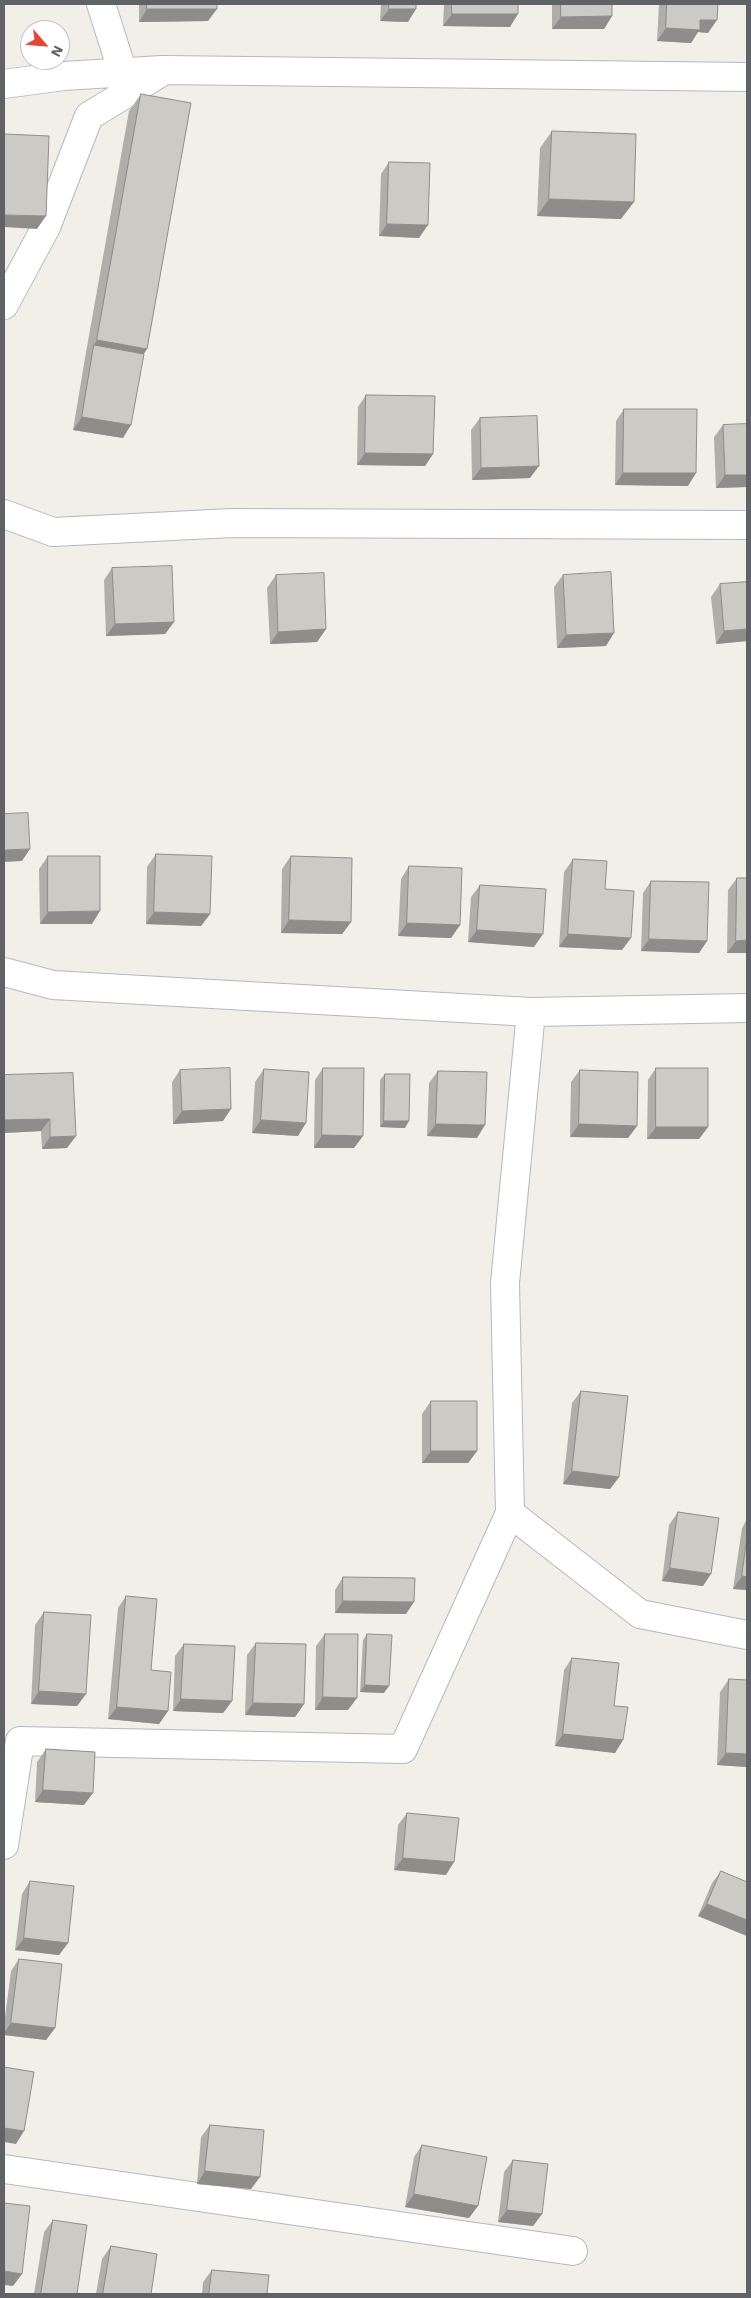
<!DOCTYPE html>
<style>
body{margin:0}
#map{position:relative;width:751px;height:2298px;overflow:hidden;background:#f1efe8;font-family:"Work Sans",sans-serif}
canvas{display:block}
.frame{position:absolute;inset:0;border:5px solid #5f6368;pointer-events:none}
.north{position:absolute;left:20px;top:20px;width:50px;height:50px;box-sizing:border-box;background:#fff;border:1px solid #bfc1c3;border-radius:50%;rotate:117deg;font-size:14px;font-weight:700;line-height:20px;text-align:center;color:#5f6368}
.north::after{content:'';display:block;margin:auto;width:18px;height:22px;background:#ea4335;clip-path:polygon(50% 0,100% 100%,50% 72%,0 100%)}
</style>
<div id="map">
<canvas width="751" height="2298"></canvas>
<div class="frame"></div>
<div class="north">N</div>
</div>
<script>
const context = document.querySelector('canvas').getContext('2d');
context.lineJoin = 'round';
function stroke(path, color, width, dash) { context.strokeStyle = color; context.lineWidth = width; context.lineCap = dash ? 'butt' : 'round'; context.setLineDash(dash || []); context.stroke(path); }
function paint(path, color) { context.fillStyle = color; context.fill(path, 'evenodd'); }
const minor = new Path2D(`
 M101 4 123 73
 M4 84 64 76 162 70
 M4 305 46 227 89 116 165 70 747 77
 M4 514 53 532 232 523 747 525
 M4 972 53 985 531 1012 747 1008
 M510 1513 640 1614 747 1635
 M4 1845 20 1741 403 1749 510 1513 505 1283 531 1012
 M4 2169 573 2251`);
const wall = new Path2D(`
 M139 4H217L208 21 139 22Z
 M381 4H416L408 22 380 21Z
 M444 4H518L510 27 443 26Z
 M552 4H612V16L604 29H552Z
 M659 4H718L708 33 698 32 691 43 657 41Z
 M141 94 123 438 73 430 85 358 129 111Z
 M552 131 621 219 537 216 540 148Z
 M389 162 419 238 379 236 381 174Z
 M366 395 433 454 425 466 357 465 358 407Z
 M624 409 688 486 615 485 616 421Z
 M480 418 530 478 472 480 471 430Z
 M723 425 747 487 716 488 714 437Z
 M112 568 174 622 165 634 106 636 104 580Z
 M276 575 326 629 317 642 270 644 267 588Z
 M563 575 606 646 557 648 554 587Z
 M747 582V641L716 644 711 597 720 584Z
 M156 854 210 914 201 926 146 924 147 867Z
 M48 856 92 924H40L39 869Z
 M291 856 351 922 342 934 281 933 282 869Z
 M573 859 605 889 622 950 559 947 564 872Z
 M409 866 460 925 451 938 398 936 401 879Z
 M737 878 747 953H727L728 890Z
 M651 881 707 941 699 953 641 951 643 893Z
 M480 885 534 947 468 942 471 897Z
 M323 1068 354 1148H314L315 1080Z
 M656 1068 708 1127 699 1139H647L648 1080Z
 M264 1069 298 1136 252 1133 255 1082Z
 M180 1070 223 1121 173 1124 172 1082Z
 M580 1070 637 1126 628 1138 570 1137 571 1082Z
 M438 1071 477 1138 427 1136 429 1083Z
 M73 1073 67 1148 42 1149 41 1131 4 1133V1075Z
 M385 1074 405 1128 380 1127V1080Z
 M581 1391 619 1477 610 1489 563 1484 572 1403Z
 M431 1401 477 1451 468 1463H422V1414Z
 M678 1512 703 1586 662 1581 669 1525Z
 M747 1519V1590L733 1589 742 1528Z
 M343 1577 406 1614 335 1613V1590Z
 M126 1596 151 1670 168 1711 159 1724 108 1719 118 1608Z
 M44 1612 86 1694 77 1706 31 1704 35 1625Z
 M325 1634 348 1710H315L316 1646Z
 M367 1634 384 1693 360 1692 363 1640Z
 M256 1643 304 1704 295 1717 245 1715 247 1655Z
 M184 1644 232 1701 223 1713 173 1711 175 1656Z
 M572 1658 623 1740 615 1753 555 1746 564 1670Z
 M729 1679 747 1767 717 1765 720 1692Z
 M46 1749 84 1805 35 1802 37 1762Z
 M407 1813 446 1875 394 1870 398 1825Z
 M721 1871 747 1882V1936L698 1916 712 1883Z
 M30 1881 68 1943 59 1955 15 1950 22 1894Z
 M19 1959 55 2028 46 2040 4 2035V2025L11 1971Z
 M210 2125 251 2189 197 2184 201 2137Z
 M422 2145 469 2218 405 2207 414 2157Z
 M513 2160 542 2214 533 2226 498 2222 504 2172Z
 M53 2220 77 2294H34L44 2232Z
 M111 2246 151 2294H96L102 2259Z
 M212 2270 267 2294H202L203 2282Z`);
const shadedWall = new Path2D(`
 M147 9H217L208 21 139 22Z
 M389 9H416L408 22 380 21Z
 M452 14H518L510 27 443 26Z
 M612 16 604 29H552L561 17Z
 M700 20H717L708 33 698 32 691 43 657 41 666 28Z
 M549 199 634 202 621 219 537 216Z
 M4 215 46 216 37 229 4 227Z
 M387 224 428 225 419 238 379 236Z
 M97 340 147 349 135 367 94 345Z
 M82 417 131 425 123 438 73 430Z
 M365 453 433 454 425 466 357 465Z
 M539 466 530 478 472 480 481 468Z
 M623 473H696L688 486 615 485Z
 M725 475H747V487L716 488Z
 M174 622 165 634 106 636 115 624Z
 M326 629 317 642 270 644 278 632Z
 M747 629V641L716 644 724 631Z
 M614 633 606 646 557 648 566 635Z
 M30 849 22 861 4 862V850Z
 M100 911 92 924H40L48 912Z
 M154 912 210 914 201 926 146 924Z
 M289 920 351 922 342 934 281 933Z
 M407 923 460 925 451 938 398 936Z
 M477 930 543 934 534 947 468 942Z
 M568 934 631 938 622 950 559 947Z
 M649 939 707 941 699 953 641 951Z
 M747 940V953H727L736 941Z
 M231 1109 223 1121 173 1124 182 1111Z
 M50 1119 41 1131 4 1133V1120Z
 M261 1120 306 1123 298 1136 252 1133Z
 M384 1121H409L405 1128 380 1127Z
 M436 1124 485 1125 477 1138 427 1136Z
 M579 1124 637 1126 628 1138 570 1137Z
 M656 1127H708L699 1139H647Z
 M322 1135 363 1136 354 1148H314Z
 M76 1136 67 1148 42 1149 50 1137Z
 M431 1451H477L468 1463H422Z
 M572 1471 619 1477 610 1489 563 1484Z
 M670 1568 711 1574 703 1586 662 1581Z
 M742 1576 747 1577V1590L733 1589Z
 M343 1601 414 1602 406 1614 335 1613Z
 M365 1685 389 1686 384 1693 360 1692Z
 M39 1691 86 1694 77 1706 31 1704Z
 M323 1697 357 1698 348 1710H315Z
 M181 1699 232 1701 223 1713 173 1711Z
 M253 1703 304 1704 295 1717 245 1715Z
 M117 1707 168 1711 159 1724 108 1719Z
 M563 1734 623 1740 615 1753 555 1746Z
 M726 1753 747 1754V1767L717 1765Z
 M43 1790 93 1793 84 1805 35 1802Z
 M403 1858 454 1862 446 1875 394 1870Z
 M707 1904 747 1920V1936L698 1916Z
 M24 1938 68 1943 59 1955 15 1950Z
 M11 2023 55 2028 46 2040 4 2035V2033Z
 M4 2128 24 2131 16 2144 4 2142Z
 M205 2171 260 2177 251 2189 197 2184Z
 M414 2194 478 2206 469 2218 405 2207Z
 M507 2210 542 2214 533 2226 498 2222Z
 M4 2271 22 2274 13 2286 4 2285Z`);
const building = new Path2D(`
 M147 4H217V9H147Z
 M389 4H416V9H389Z
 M452 4H518V14H452Z
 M561 4H612V16L561 17Z
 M667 4H718L717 20H700V30L666 28Z
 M141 94 191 103 147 349 97 340Z
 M552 131 636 134 634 202 549 199Z
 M4 134 49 136 46 216 4 215Z
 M389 162 430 163 428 225 387 224Z
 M94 345 144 354 131 425 82 417Z
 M366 395 435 396 433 454 365 453Z
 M624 409H697L696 473H623Z
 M537 416 539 466 481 468 480 418Z
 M747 424V475H725L723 425Z
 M172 566 174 622 115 624 112 568Z
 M611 572 614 633 566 635 563 575Z
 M324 573 326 629 278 632 276 575Z
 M747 582V629L724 631 720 584Z
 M28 813 30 849 4 850V814Z
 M156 854 212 856 210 914 154 912Z
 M48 856H100V911L48 912Z
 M291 856 352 858 351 922 289 920Z
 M573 859 607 861 605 889 634 891 631 938 568 934Z
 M409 866 462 868 460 925 407 923Z
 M737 878H747V940L736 941Z
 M651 881 709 882 707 941 649 939Z
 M480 885 546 889 543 934 477 930Z
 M230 1068 231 1109 182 1111 180 1070Z
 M323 1068H364L363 1136 322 1135Z
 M656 1068H708V1127H656Z
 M264 1069 309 1072 306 1123 261 1120Z
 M580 1070 638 1072 637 1126 579 1124Z
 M438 1071 487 1072 485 1125 436 1124Z
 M73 1073 76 1136 50 1137V1119L4 1120V1075Z
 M385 1074H410L409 1121H384Z
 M581 1391 628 1396 619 1477 572 1471Z
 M431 1401H477V1451H431Z
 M678 1512 719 1518 711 1574 670 1568Z
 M747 1537V1577L742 1576Z
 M343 1577 415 1578 414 1602 343 1601Z
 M126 1596 157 1599 151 1670 171 1672 168 1711 117 1707Z
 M44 1612 91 1615 86 1694 39 1691Z
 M325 1634H358L357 1698 323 1697Z
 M367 1634 392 1635 389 1686 365 1685Z
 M256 1643 306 1644 304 1704 253 1703Z
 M184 1644 235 1646 232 1701 181 1699Z
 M572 1658 619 1663 614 1706 628 1707 623 1740 563 1734Z
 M729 1679 747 1680V1754L726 1753Z
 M46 1749 95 1752 93 1793 43 1790Z
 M407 1813 459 1818 454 1862 403 1858Z
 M721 1871 747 1882V1920L707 1904Z
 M30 1881 74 1886 68 1943 24 1938Z
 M19 1959 62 1964 55 2028 11 2023Z
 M4 2067 34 2072 24 2131 4 2128Z
 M210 2125 264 2130 260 2177 205 2171Z
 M422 2145 487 2157 478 2206 414 2194Z
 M513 2160 548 2164 542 2214 507 2210Z
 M4 2203 30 2206 22 2274 4 2271Z
 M53 2220 87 2225 77 2294H41Z
 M111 2246 157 2254 151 2294H103Z
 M212 2270 269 2275 267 2294H209Z`);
stroke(minor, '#b5b8bc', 30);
stroke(minor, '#fff', 28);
paint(wall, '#afaea9');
paint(shadedWall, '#8f8d8a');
paint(building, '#cccac5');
stroke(building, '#8f8d8a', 1);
</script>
